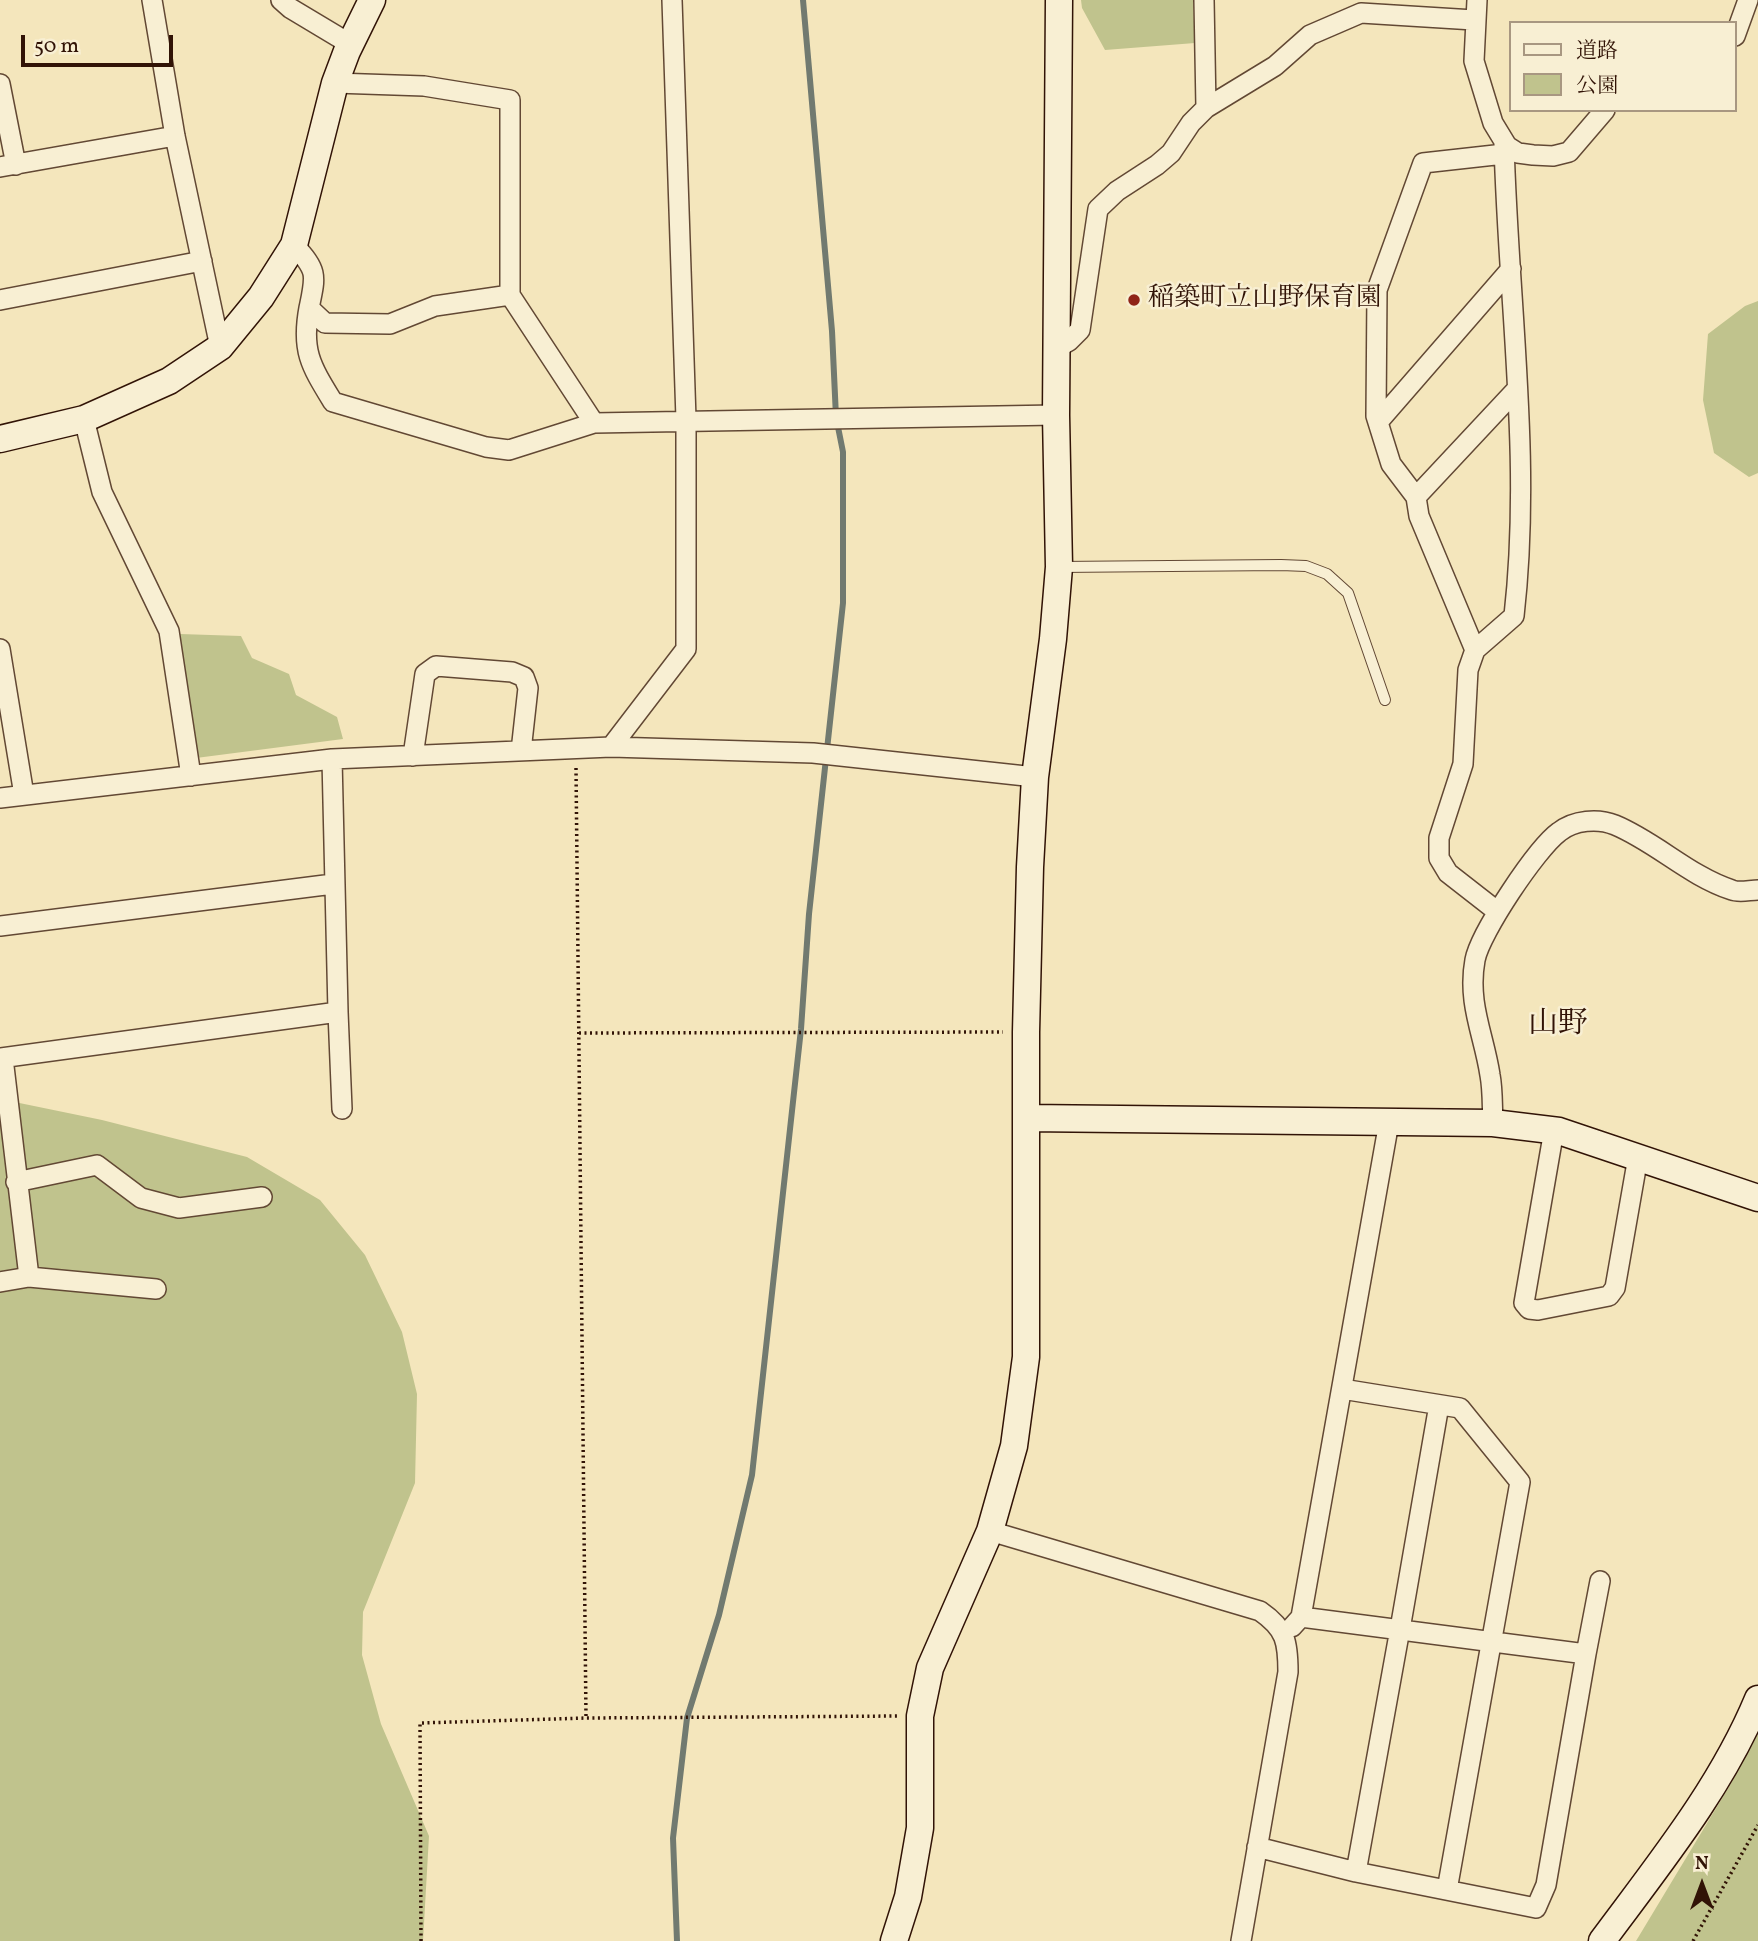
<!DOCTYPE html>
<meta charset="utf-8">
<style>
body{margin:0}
#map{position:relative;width:1758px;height:1941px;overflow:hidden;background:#f4e6bc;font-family:Vollkorn,"Noto Serif JP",serif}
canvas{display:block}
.legend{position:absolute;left:1509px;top:21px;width:228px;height:91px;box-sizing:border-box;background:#f8efd3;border:2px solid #a89781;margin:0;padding:9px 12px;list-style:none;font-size:21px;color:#311306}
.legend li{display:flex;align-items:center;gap:14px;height:35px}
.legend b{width:35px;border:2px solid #a89781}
.north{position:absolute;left:1667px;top:1850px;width:70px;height:70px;-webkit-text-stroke:5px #f8efd3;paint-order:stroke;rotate:0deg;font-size:19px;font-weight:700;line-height:28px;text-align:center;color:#311306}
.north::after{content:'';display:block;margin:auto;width:24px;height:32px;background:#311306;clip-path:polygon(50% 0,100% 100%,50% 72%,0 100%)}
.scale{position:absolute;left:21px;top:35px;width:152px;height:32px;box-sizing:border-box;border:4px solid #311306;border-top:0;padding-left:9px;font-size:21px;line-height:24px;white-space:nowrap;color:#311306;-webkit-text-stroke:5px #f8efd3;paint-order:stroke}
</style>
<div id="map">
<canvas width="1758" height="1941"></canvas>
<ul class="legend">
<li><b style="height:9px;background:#f8efd3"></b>道路</li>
<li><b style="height:19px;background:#c0c38d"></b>公園</li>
</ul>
<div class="north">N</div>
<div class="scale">50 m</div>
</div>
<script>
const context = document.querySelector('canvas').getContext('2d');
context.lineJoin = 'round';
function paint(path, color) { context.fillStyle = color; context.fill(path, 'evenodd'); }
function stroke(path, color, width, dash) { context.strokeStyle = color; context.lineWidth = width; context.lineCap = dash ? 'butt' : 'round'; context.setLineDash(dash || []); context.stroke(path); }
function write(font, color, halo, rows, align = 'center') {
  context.font = font + ' Vollkorn,"Noto Serif JP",serif'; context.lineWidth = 5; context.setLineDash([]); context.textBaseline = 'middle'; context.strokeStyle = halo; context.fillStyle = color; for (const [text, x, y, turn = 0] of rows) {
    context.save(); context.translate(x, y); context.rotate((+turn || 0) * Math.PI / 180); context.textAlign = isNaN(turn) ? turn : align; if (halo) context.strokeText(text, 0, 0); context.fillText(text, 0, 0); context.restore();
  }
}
const green = new Path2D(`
 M1081 0H1193L1195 43 1105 50 1082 8Z
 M1758 301V473L1749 477 1714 453 1703 400 1708 334 1745 306Z
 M180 634 241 636 252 658 289 674 296 695 337 717 343 739 196 758Z
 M0 1099 102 1120 247 1157 320 1200 365 1255 402 1332 417 1394 415 1483 363 1612 362 1655 381 1724 429 1836 423 1941H0Z
 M1758 1734V1941H1636L1730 1785Z`);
const stream = new Path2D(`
 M677 1941 673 1838 687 1718 719 1615 752 1475 801 1029 809 914 843 603V452L836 417 832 331 803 0`);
const path = new Path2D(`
 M576 768 586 1718
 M579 1033 1003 1032
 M421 1941 420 1723 586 1718 900 1716
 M1693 1941 1758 1825`);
const lane = new Path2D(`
 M1059 567 1281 565 1306 566 1327 574 1348 593 1385 700`);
const street = new Path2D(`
 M152 0 175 136 220 347
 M281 0 290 8 350 44
 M1204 0 1206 108
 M1477 0 1474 61 1493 123 1507 146 1518 153 1533 155 1553 156 1569 152 1605 110
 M1735 36 1748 0
 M0 84 16 165
 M0 167 175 136
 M294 245C318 271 316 275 309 308L325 323 390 324 435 306 510 295V100L424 86 335 83
 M510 295 594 423
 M0 300 202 261
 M309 308C301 351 311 366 333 402L486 447 509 450 594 423 1056 415
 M1057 348 1069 341 1080 330 1098 209 1117 191 1157 165 1171 153 1191 123 1206 108 1275 66 1310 35 1361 13 1474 20
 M84 419 102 492 169 631 191 776
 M1378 422 1511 269
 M1416 497 1517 389
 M0 649 24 795
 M1475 650 1419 516 1416 497 1391 464 1376 416 1377 290 1423 163 1504 154
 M611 747 813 753 1035 777
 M413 756 425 674 436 666 512 672 524 677 528 688 521 751
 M0 798 332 759 611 747 686 649V419L672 0
 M1498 912 1448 873 1439 858V838L1463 764 1468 670 1475 650 1514 616C1532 459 1508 300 1504 143
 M0 926 333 884
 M338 1012 342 1109
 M0 1058 338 1012 332 759
 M1493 1123C1492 1107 1493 1091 1490 1075 1484 1035 1467 1003 1475 960 1480 933 1537 848 1559 832 1574 820 1598 818 1615 825 1656 842 1689 876 1732 890 1739 893 1750 890 1758 890
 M1554 1130 1524 1303 1529 1309 1538 1310 1609 1296 1615 1288 1638 1157
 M16 1182 97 1165 141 1198 179 1208 262 1197
 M29 1277 156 1289
 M0 1282 29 1277 3 1058
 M1342 1389 1460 1408 1520 1482 1447 1890
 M990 1531 1260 1611C1286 1629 1288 1642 1288 1672L1241 1941
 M1292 1627 1301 1617 1389 1122
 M1586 1654 1600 1581
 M1257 1847 1356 1872 1536 1908 1546 1885 1586 1654 1301 1617
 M1356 1872 1400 1629 1439 1405`);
const secondary = new Path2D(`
 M0 439 84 419 169 381 220 347 261 297 294 245 335 83 347 51 372 0
 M1027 1118 1493 1123 1559 1131 1758 1198
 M894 1941 908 1897 920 1828V1716L930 1668 990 1531 1014 1446 1026 1357V1032L1030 867 1035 777 1053 639 1059 567 1056 415 1059 0
 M1602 1941C1659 1864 1721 1788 1758 1699`);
const markers = [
 [1134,300,7,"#8f2418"]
];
const poiNames = [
 ["稲築町立山野保育園",1148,300]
];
const quarterNames = [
 ["山野",1558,1026]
];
paint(green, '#c0c38d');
stroke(stream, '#717a70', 6);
stroke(lane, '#624834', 12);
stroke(street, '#624834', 22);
stroke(secondary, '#311306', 29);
stroke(path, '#311306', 3.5, [2, 3.5]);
stroke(lane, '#f8efd3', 10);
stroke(street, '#f8efd3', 19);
stroke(secondary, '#f8efd3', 26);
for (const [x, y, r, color] of markers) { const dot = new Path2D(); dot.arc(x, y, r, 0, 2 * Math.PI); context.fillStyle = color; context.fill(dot); stroke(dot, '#f8efd3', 2.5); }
write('26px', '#311306', '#f8efd3', poiNames, 'left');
write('30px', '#311306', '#f8efd3', quarterNames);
</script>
